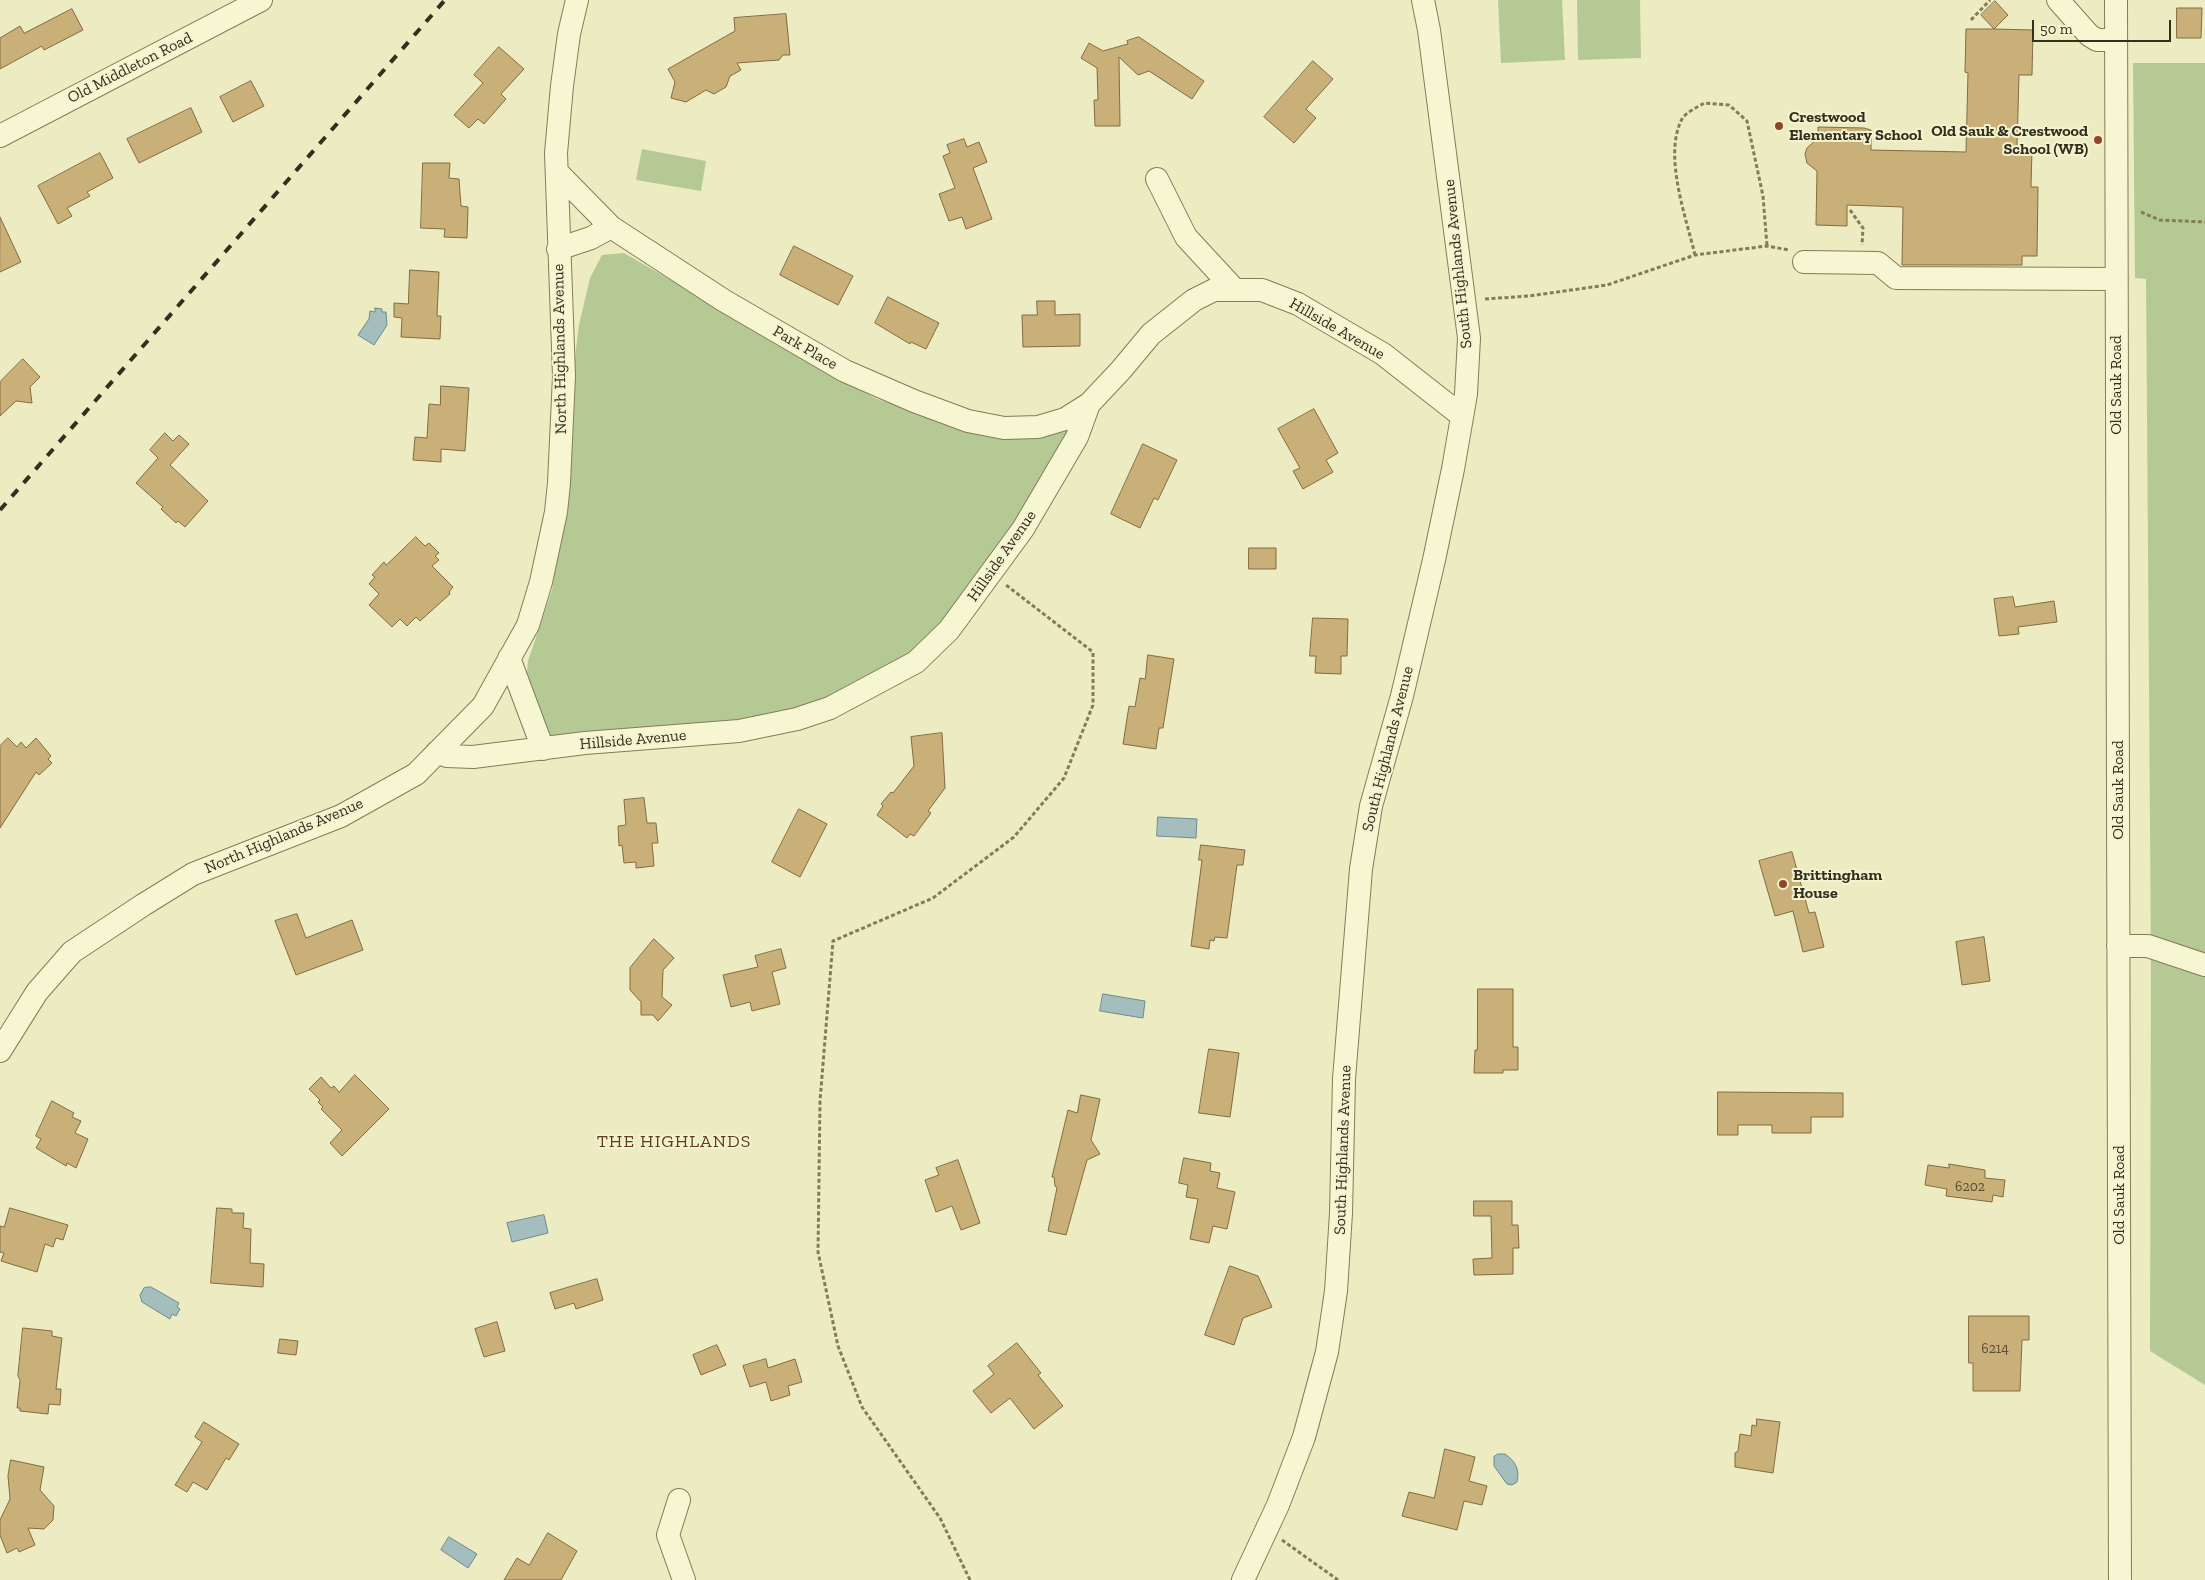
<!DOCTYPE html>
<style>
body{margin:0}
#map{position:relative;width:2205px;height:1580px;overflow:hidden;background:#ecebc1;font-family:"Zilla Slab",serif}
canvas{display:block}
.scale{position:absolute;left:2032px;top:20px;width:139px;height:22px;box-sizing:border-box;border:2px solid #342f1d;border-top:0;padding-left:6px;font-size:15px;line-height:18px;white-space:nowrap;color:#342f1d;-webkit-text-stroke:4px #f4f3d0;paint-order:stroke}
</style>
<div id="map">
<canvas width="2205" height="1580"></canvas>
<div class="scale">50 m</div>
</div>
<script>
const g = document.querySelector('canvas').getContext('2d');
g.lineJoin = 'round';
function fillPath(path, color) {
  g.fillStyle = color;
  g.fill(path, 'evenodd');
}
function strokePath(path, color, width, dash) {
  g.strokeStyle = color;
  g.lineWidth = width;
  g.lineCap = dash ? 'butt' : 'round';
  g.setLineDash(dash || []);
  g.stroke(path);
}
function label(font, color, halo, rows, align = 'center') {
  g.font = font + ' "Zilla Slab",serif';
  g.lineWidth = 4;
  g.setLineDash([]);
  g.textBaseline = 'middle';
  g.strokeStyle = halo;
  g.fillStyle = color;
  for (const [text, x, y, turn = 0] of rows) {
    g.save();
    g.translate(x, y);
    g.rotate((+turn || 0) * Math.PI / 180);
    g.textAlign = isNaN(turn) ? turn : align;
    if (halo) g.strokeText(text, 0, 0);
    g.fillText(text, 0, 0);
    g.restore();
  }
}
const green = new Path2D(`
 M1498,0H1562L1565,60L1501,63Z
 M1577,0H1640L1641,58L1578,60Z
 M2133,63H2205V1385L2150,1351L2151,959L2146,279L2135,278Z
 M642,149L706,161L701,191L636,180Z
 M624,253L877,399L991,435L1076,420L1005,544L911,658L856,688L798,710L743,724L667,731L547,736L526,685L528,661L552,590L568,486L570,398L579,325L590,278L602,255Z`);
const water = new Path2D(`
 M375,308L382,309V312H386L387,325L374,345L358,335L369,319L370,311L375,312Z
 M1158,817L1197,819L1196,838L1157,836Z
 M1103,994L1145,1001L1143,1018L1100,1011Z
 M544,1215L548,1233L512,1242L507,1223Z
 M151,1287L179,1303L177,1307L180,1309L176,1316L172,1314L170,1319L142,1302L140,1295L144,1288Z
 M1498,1454H1505C1515,1461 1520,1469 1517,1482L1512,1485L1507,1484L1494,1466V1457Z
 M449,1537L477,1554L468,1568L441,1550Z`);
const building = new Path2D(`
 M1995,1L2008,15L1994,29L2033,30L2032,75H2019L2017,147L2032,148L2031,187H2038L2037,256H2022V265H1902L1903,207L1847,205V226L1816,225L1817,171L1807,163L1805,154L1807,148L1818,138V127L1864,128L1871,130V150L1966,152L1968,73L1965,72L1966,29H1994L1981,15Z
 M2177,8H2202L2201,38H2177Z
 M72,9L83,30L44,50L42,46L0,69V38L20,26L24,33Z
 M786,14L790,55H783L779,60L737,63L741,70L730,76L726,87L714,94L706,90L686,102L671,98L675,82L668,69L735,31L734,18Z
 M1139,37L1204,81L1192,99L1149,71L1138,75L1119,57L1120,126H1095L1094,100H1098L1097,68L1081,58L1089,43L1103,51L1128,44L1127,41Z
 M499,47L524,69L501,94L506,99L484,124L478,119L469,128L454,115L483,83L474,75Z
 M1313,61L1333,79L1306,109L1316,118L1294,143L1264,117Z
 M251,81L264,106L233,122L220,97Z
 M191,108L202,132L139,163L127,139Z
 M964,139L967,147L979,142L987,162L973,168L992,219L966,229L962,217L949,221L939,194L955,188L943,156L950,153L947,145Z
 M100,153L113,178L87,192L90,196L67,208L72,216L58,224L38,186Z
 M423,163H450L449,178L459,179L461,206L468,207L467,238L444,237L445,229L421,228Z
 M0,217L21,262L0,272Z
 M794,246L853,276L838,305L780,275Z
 M410,270L439,272L437,316H441L440,339L401,337L402,318L394,317V303L408,304Z
 M888,297L939,323L926,349L911,342L910,344L875,323Z
 M1037,301H1055V315L1080,314V346L1023,347L1022,315H1037Z
 M23,359L40,377L30,387L32,403L16,401L0,416V382Z
 M441,386L469,388L465,451L441,449V462L413,460L415,437L427,438L429,404L440,405Z
 M1314,409L1338,453L1326,460L1333,472L1303,489L1293,471L1300,468L1278,429Z
 M165,433L173,441L179,435L189,444L170,465L208,501L185,527L178,521L176,523L161,509L163,507L136,483L158,458L150,450Z
 M1143,444L1177,460L1158,500L1154,498L1140,528L1111,514Z
 M416,537L425,546L429,543L439,553L435,556L439,560L432,566L453,587L449,592L450,594L420,621L416,617L407,626L400,619L392,627L369,605L379,594L369,584L375,577L372,575L384,562L386,565Z
 M1249,548H1276V569H1249Z
 M2013,597L2015,607L2054,601L2057,622L2018,627L2019,634L1999,636L1994,599Z
 M1313,618L1348,619L1347,656H1341V674L1315,673L1316,656H1310Z
 M1148,655L1174,659L1163,728H1159L1156,749L1123,744L1129,706L1135,707L1140,678L1145,679Z
 M942,733L945,788L928,811L931,813L914,836L910,834L907,838L877,815L883,806L881,804L891,792L893,793L914,766L911,737Z
 M8,738L17,747L21,742L26,748L36,738L51,756L48,759L52,763L39,775L36,772L0,828V746Z
 M644,798L647,823H656L658,843H652L654,866L636,868V862L624,863L622,845L619,846L618,826L626,825L624,800Z
 M799,809L827,824L800,877L772,862Z
 M1201,845L1245,850L1243,865H1237L1227,938L1215,937L1214,941L1210,940L1209,949L1191,946L1202,860H1199Z
 M1792,852L1809,913L1815,912L1824,947L1803,952L1793,911L1775,916L1759,861Z
 M297,914L306,938L352,920L363,950L296,975L275,921Z
 M1984,937L1990,981L1962,985L1956,942Z
 M654,939L674,958L663,970L662,997L672,1005L658,1021L653,1015H641V1002L630,990V968Z
 M781,949L786,968L772,972L780,1004L752,1011L750,1002L731,1007L723,975L758,967L755,956Z
 M1478,989H1513V1047H1518V1070H1503V1073H1474L1475,1050H1477Z
 M1209,1049L1239,1053L1230,1117L1199,1113Z
 M355,1075L389,1109L342,1156L330,1143L342,1130L321,1109L323,1107L318,1102L320,1100L309,1089L321,1077L331,1088L334,1086L339,1092Z
 M1718,1092L1843,1093V1117H1811V1133H1772V1125H1738V1135H1718Z
 M1081,1095L1100,1099L1091,1140L1100,1154L1087,1160L1066,1235L1048,1231L1057,1188L1055,1186L1054,1177H1052L1068,1110L1077,1113Z
 M52,1101L74,1113L72,1117L81,1121L75,1133L88,1139L76,1168L67,1163L66,1166L36,1148L41,1139L36,1136Z
 M1184,1158L1211,1163L1210,1171L1220,1173L1217,1188L1235,1192L1227,1229L1213,1226L1209,1243L1190,1239L1198,1199L1186,1197L1188,1185L1179,1183Z
 M958,1160L980,1223L961,1230L952,1206L936,1212L925,1180L939,1175L936,1168Z
 M1949,1164L1985,1170V1178L2005,1180L2003,1197L1993,1195L1992,1202L1946,1196L1947,1189L1925,1185L1928,1165L1949,1168Z
 M1474,1201H1512V1225H1518L1519,1248H1513V1274L1474,1275L1473,1259L1492,1258L1491,1216H1474Z
 M10,1208L68,1225L63,1240L56,1238L53,1247L45,1244L37,1272L1,1261L4,1253L0,1252V1226L4,1227Z
 M217,1208L232,1209V1213H244L243,1228L251,1229L250,1263L264,1264L263,1287L211,1283Z
 M1230,1266L1258,1276L1272,1307L1243,1318L1234,1345L1205,1335Z
 M597,1279L603,1300L576,1309L574,1303L555,1309L550,1293Z
 M1969,1316H2029V1340H2022L2020,1391H1973V1363H1969Z
 M497,1322L505,1351L484,1357L475,1329Z
 M23,1328L52,1331V1336L62,1338L56,1389H61L60,1405L49,1404L48,1414L20,1411V1408H17L20,1380L18,1376Z
 M280,1339L298,1341L296,1355L278,1353Z
 M1017,1343L1041,1373L1038,1375L1063,1406L1034,1429L1010,1398L991,1413L973,1391L994,1374L988,1366Z
 M717,1345L726,1365L701,1375L693,1355Z
 M766,1359L768,1368L795,1359L802,1382L788,1386L790,1395L771,1401L766,1382L750,1387L743,1366Z
 M1757,1419L1780,1422L1773,1473L1735,1467V1453L1738,1451L1740,1434L1751,1436L1752,1425L1756,1426Z
 M204,1422L239,1444L229,1460L226,1458L207,1490L193,1482L187,1492L175,1485L202,1442L195,1437Z
 M1445,1449L1475,1457L1469,1481L1487,1486L1482,1505L1464,1501L1457,1530L1402,1516L1409,1492L1434,1498Z
 M11,1460L44,1467L40,1490L54,1506L53,1520L44,1529L28,1528L35,1545L19,1552L17,1548L7,1553L0,1535V1520L10,1499L8,1476Z
 M548,1533L577,1551L561,1580H504L517,1558L529,1565Z`);
const path = new Path2D(`
 M1971,20L1990,0
 M1850,210L1863,228L1862,245
 M2141,212L2160,220L2205,222
 M1695,255C1686,217 1663,155 1682,119C1686,112 1698,107 1704,103L1729,105L1747,121L1763,196L1767,246
 M1485,299L1529,296L1607,285L1695,255L1767,246L1789,250
 M1282,1540L1338,1580
 M970,1580L940,1518L862,1407L838,1346L818,1252L820,1101L833,941L933,898L1014,837L1064,778L1093,705V652L1006,585`);
const minor = new Path2D(`
 M2058,0L2089,35L2097,40H2116
 M2116,0L2120,1580
 M0,136L261,0
 M557,172L611,227L723,300L845,371L914,401L968,421L1004,428L1038,427L1065,419L1089,404
 M1157,179L1186,237L1234,289
 M558,249L591,238L611,227
 M1804,262L1878,263L1896,278L2116,279
 M509,658L543,749
 M437,752L447,756L473,757L585,743L739,731L797,719L830,708L916,662L949,630L1023,529L1077,437L1089,404L1121,370L1151,334L1194,300L1214,290H1262L1298,304L1383,354L1462,416
 M2118,946H2148L2205,965
 M0,1051L37,992L72,952L143,905L193,874L341,816L416,774L483,706L528,625L541,582L556,512L559,483L564,376L556,153L562,86L569,34L577,0
 M679,1500L668,1535L684,1580
 M1243,1580L1278,1505L1304,1437L1327,1352L1336,1291L1341,1213L1344,1079L1361,869L1371,806L1402,696L1434,560L1453,469L1466,394L1469,338L1429,30L1423,0`);
const rail = new Path2D(`
 M0,510L445,0`);
const markers = [
 [1779,126,5,"#91462c"],
 [2098,140,5,"#91462c"],
 [1783,884,5,"#91462c"]
];
const numberNames = [
 ["6202",1970,1187],
 ["6214",1995,1349]
];
const streetNames = [
 ["Old Middleton Road",130,68,-27],
 ["South Highlands Avenue",1458,264,-96],
 ["Hillside Avenue",1337,329,30],
 ["Park Place",805,348,30],
 ["North Highlands Avenue",560,349,-91],
 ["Old Sauk Road",2116,385,-90],
 ["Hillside Avenue",1002,556,-55],
 ["Hillside Avenue",633,740,-5],
 ["South Highlands Avenue",1388,749,-76],
 ["Old Sauk Road",2118,790,-90],
 ["North Highlands Avenue",284,836,-23],
 ["South Highlands Avenue",1343,1150,-88],
 ["Old Sauk Road",2119,1195,-90]
];
const poiNames = [
 ["Crestwood",1789,117],
 ["Elementary School",1789,135],
 ["Old Sauk & Crestwood",2088,131,"right"],
 ["School (WB)",2088,149,"right"],
 ["Brittingham",1793,875],
 ["House",1793,893]
];
const neighbourhoodNames = [
 ["THE HIGHLANDS",674,1142]
];
fillPath(green, '#b5c995');
fillPath(water, '#a3bebd');
strokePath(water, '#6b8b8b', 1);
fillPath(building, '#c9af78');
strokePath(building, '#826c40', 1);
strokePath(minor, '#847c59', 24);
strokePath(path, '#847c59', 3, [4, 2.5]);
strokePath(minor, '#f7f6d3', 22);
strokePath(rail, '#342f1d', 4, [9, 9]);
for (const [x, y, r, color] of markers) {
  const dot = new Path2D();
  dot.arc(x, y, r, 0, 2 * Math.PI);
  g.fillStyle = color;
  g.fill(dot);
  strokePath(dot, '#f4f3d0', 2);
}
label('14px', '#594f34', null, numberNames);
label('16px', '#342f1d', '#f4f3d0', streetNames);
label('bold 16px', '#342f1d', '#f4f3d0', poiNames, 'left');
g.letterSpacing = '1px';
label('18px', '#5f3d1e', '#f4f3d0', neighbourhoodNames);
g.letterSpacing = '0px';
</script>
